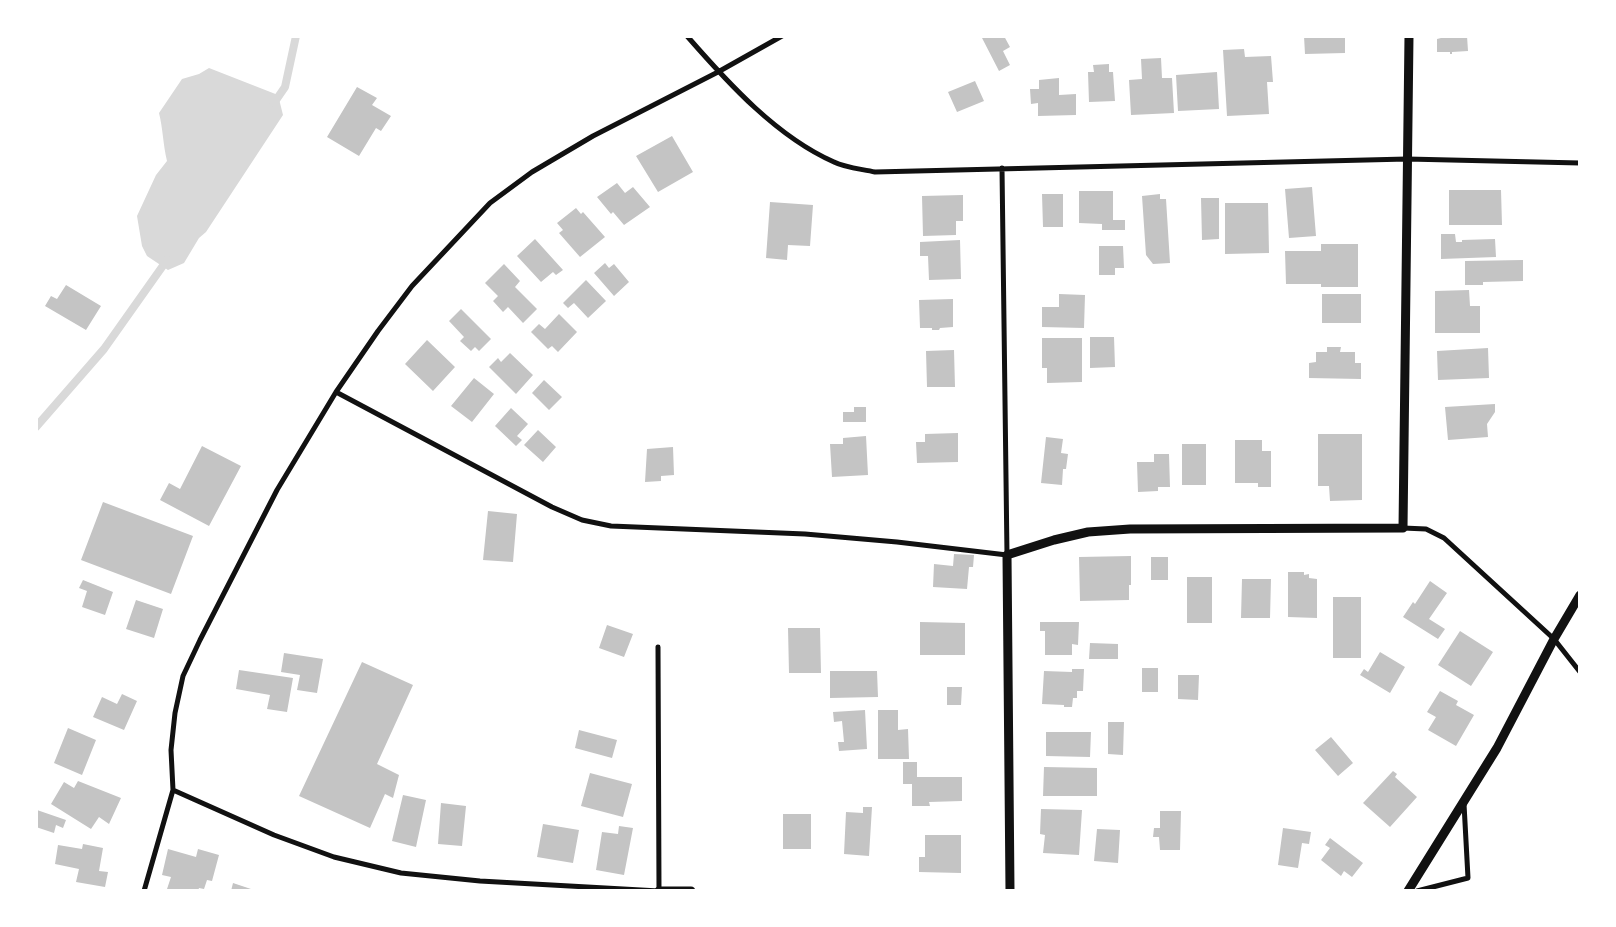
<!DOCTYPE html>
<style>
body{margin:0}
#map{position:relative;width:1616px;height:927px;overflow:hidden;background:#fff;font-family:Arial,sans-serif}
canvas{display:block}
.frame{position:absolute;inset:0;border:38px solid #fff;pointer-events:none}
</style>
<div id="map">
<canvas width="1616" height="927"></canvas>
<div class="frame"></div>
</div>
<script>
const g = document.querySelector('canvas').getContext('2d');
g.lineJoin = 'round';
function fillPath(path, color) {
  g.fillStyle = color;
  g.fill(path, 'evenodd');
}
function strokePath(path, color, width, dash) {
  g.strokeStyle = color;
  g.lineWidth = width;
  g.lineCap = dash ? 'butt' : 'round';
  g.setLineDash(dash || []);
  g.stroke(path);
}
const water = new Path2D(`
 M209,68L278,95L283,115L206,232L199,238L184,263L168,270L147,256L142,246L137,216L156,175L167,161C163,145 163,129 159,113L182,79L199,74Z`);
const stream = new Path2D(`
 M274,103L285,87L296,36
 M36,427L104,349L167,260`);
const building = new Path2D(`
 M981,36H996V38L1004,36L1010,47L1003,51L1010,65L999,71Z
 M1304,36H1345V53L1305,54Z
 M1441,36H1467L1468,51L1452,52V54H1450V52H1437V39L1441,38Z
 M1244,49L1245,57L1271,56L1273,82H1267L1269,114L1227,116L1223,50Z
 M1161,58L1162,78H1172L1174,113L1131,115L1129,80L1142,79L1141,59Z
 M1109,64V72H1113L1115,101L1089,102L1088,72H1094L1093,65Z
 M1217,72L1219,109L1178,111L1176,75Z
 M1059,78V95L1076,94V115L1038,116V103L1031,104L1030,89H1039V80Z
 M975,81L984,101L957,112L948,92Z
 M357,87L377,98L372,105L391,116L381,131L376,128L359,156L327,137Z
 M672,136L693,172L658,192L636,156Z
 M617,183L625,193L633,187L650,207L624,225L613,212L611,214L597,197Z
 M1312,187L1316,236L1289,238L1285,189Z
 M1449,190H1501L1502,225H1449Z
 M1079,191H1113V220H1125V230H1102V224L1079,223Z
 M1042,194H1063V227H1043Z
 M1160,194V199H1166L1170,263L1153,264L1146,255L1142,196Z
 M963,195V221H956V235L923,236L922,196Z
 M1201,198H1219V239L1202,240Z
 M770,202L813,205L810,246L788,245L787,260L766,258Z
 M1225,203H1268L1269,253L1225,254Z
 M576,208L581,214L583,212L605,237L580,257L559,233L563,230L557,223Z
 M1441,234H1455L1456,242H1462V240L1495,239L1496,257L1441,259Z
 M535,239L563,270L556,275L553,272L541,282L517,256Z
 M960,240L961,279L929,280L928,256H920V242Z
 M1321,244H1358V287H1321V284H1286L1285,251H1321Z
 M1099,246H1123L1124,268H1115V275H1099Z
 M1523,260V281L1483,282V285H1465V261Z
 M605,263L609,268L614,264L629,282L614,296L594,273Z
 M504,264L520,281L515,287L537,309L523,323L508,307L503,312L493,301L498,296L485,283Z
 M586,280L606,301L588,318L574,303L568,308L563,303Z
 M66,285L101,306L86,330L45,306L51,296L57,299Z
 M1469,290L1470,306H1480V333H1435V291Z
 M1059,294L1085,295L1084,328L1042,327V307H1059Z
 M1322,294H1361V323H1322Z
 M953,299V327L940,328L939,330H932V328H920L919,300Z
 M461,309L491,339L479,351L475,347L471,351L460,341L464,337L449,321Z
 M559,314L577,332L558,352L552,346L548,349L531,332L539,324L545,329Z
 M1090,337H1114L1115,367L1090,368Z
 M1042,338H1082V382L1047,383V368H1042Z
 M427,340L455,367L433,391L405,364Z
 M1327,347H1341L1340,352H1355V363H1361V379L1309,378V363L1316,362V352H1327Z
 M1488,348L1489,378L1438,380L1437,351Z
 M954,350L955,387H927L926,351Z
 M510,353L533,375L516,394L489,367L498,358L501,362Z
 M474,378L494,394L472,422L451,406Z
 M544,380L562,397L549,410L532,393Z
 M1495,404V412L1487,424L1488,437L1448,440L1445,407Z
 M854,407H866V422H843V412H854Z
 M511,408L528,424L517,436L522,440L516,446L495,426Z
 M538,430L556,447L543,462L524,445Z
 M958,433V462L917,463L916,442H925V434Z
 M1318,434H1362V500L1330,501L1329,486H1318Z
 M866,436L868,475L832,477L830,444H843V438Z
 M1046,437L1063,439L1061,453L1068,454L1066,469H1063L1062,485L1041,483Z
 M1235,440H1262V451H1271V487H1258V483H1235Z
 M1182,444H1206V485H1182Z
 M202,446L241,466L209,526L160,500L169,483L180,489Z
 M673,447L674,475L661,476V481L645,482L647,449Z
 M1154,454H1169L1170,487H1158V491L1138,492L1137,462H1154Z
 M103,502L193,536L171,594L81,560Z
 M488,511L517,514L513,562L483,560Z
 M954,554L974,555L973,567H969L967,589L933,587L934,564L953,566Z
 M1131,556V585H1129V600L1080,601L1079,557Z
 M1151,557H1168V580H1151Z
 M1288,572H1304V575L1309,574V578L1317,579V618L1288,617Z
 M1187,577H1212V623H1187Z
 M1242,579H1271L1270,618H1241Z
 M83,580L113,592L105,615L82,607L87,591L79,588Z
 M1430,581L1447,593L1429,619L1445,629L1438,639L1403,617L1413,602L1415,604Z
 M1333,597H1361V658H1333Z
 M136,600L163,609L154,638L126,629Z
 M920,622L965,623V655H920Z
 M1040,622H1079L1078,645L1072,644V655H1045V631H1040Z
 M607,625L633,634L624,657L599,648Z
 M788,628H820L821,673H789Z
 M1460,631L1493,652L1471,686L1438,665Z
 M1090,643L1118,644V659H1089Z
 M1380,652L1405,667L1390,693L1360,675L1364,669L1368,672Z
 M284,653L323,659L317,693L297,690L300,675L281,672Z
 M362,662L413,685L377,764L399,775L393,798L385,794L370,828L299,796Z
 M1142,668H1158V692H1142Z
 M1072,669H1084L1083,691H1077V698H1073L1072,707H1064V705L1042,704L1044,671L1072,672Z
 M239,670L293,678L287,712L267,709L270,695L236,689Z
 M830,671H877L878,697L830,698Z
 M1178,675H1199L1198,700L1178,699Z
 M947,687H962L961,705H947Z
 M1440,691L1458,701L1456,705L1474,715L1456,746L1428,730L1436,717L1427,712Z
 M122,694L137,701L124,730L93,717L102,697L117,704Z
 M865,710L867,749L839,751L838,742H844L842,721L834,722L833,712Z
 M878,710H898V730L908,729L909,759H878Z
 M1108,722H1124L1123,755L1108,754Z
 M68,728L96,740L82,775L54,763Z
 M579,730L617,740L612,758L575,748Z
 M1046,732H1091L1090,757L1046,756Z
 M1331,737L1353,763L1338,776L1315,750Z
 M903,762H917V777H962V801L929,802L930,806H912V784H903Z
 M1044,767L1097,768V796H1043Z
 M1393,771L1397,774L1395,777L1417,797L1390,827L1363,803Z
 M590,773L632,784L623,817L581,806Z
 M78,781L121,798L109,824L99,817L91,829L51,804L64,782L74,788Z
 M403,795L426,800L416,847L392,841Z
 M441,803L466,806L462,846L438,844Z
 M863,807H872L869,856L844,854L846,812L863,813Z
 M1041,809L1082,810L1079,855L1043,853L1045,835L1040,834Z
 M37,810L66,820L63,828L56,825L54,833L36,827Z
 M1160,811H1181L1180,850H1160L1159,837H1153L1154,828H1160Z
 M783,814H811V849H783Z
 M543,824L579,830L573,863L537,857Z
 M619,826L633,828L624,875L596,870L602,832L618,834Z
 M1283,828L1311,832L1309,844L1302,843L1298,868L1278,865Z
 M1097,829L1120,830L1118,863L1094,861Z
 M925,835H961V873L919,872V857H925Z
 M1330,838L1363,863L1352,877L1344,871L1341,876L1321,860L1330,848L1325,845Z
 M83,844L103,848L99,871L108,872L105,887L76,882L79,869L55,864L58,845L82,849Z
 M168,849L196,857L198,849L219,855L212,881L207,880L204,889L199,888L198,891L167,889L171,877L162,875Z
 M233,883L254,890V891H231Z`);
const minor = new Path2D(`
 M687,36C728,83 777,137 834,162C846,168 862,169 875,172L1407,159L1580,163
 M336,392L552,507L582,520L611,526L805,534L897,542L1007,555L1002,168
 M1403,528L1426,529L1444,538L1554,639L1580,672
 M173,790L274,835L334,857L401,873L480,881L659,891L658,647
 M144,891L173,790L171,750L175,713L183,676L200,640L277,490L336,392L378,331L412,286L490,203L532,172L593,136L718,72L782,36
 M1417,891L1468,878L1464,804`);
const tertiary = new Path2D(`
 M659,891H691
 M1010,891L1007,555L1054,540L1088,532L1130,529L1403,528L1409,36
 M1408,891L1497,748L1554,639L1580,595`);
fillPath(water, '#d9d9d9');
strokePath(stream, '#d9d9d9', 8);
fillPath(building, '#c4c4c4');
strokePath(minor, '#111', 5);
strokePath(tertiary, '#111', 9);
</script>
